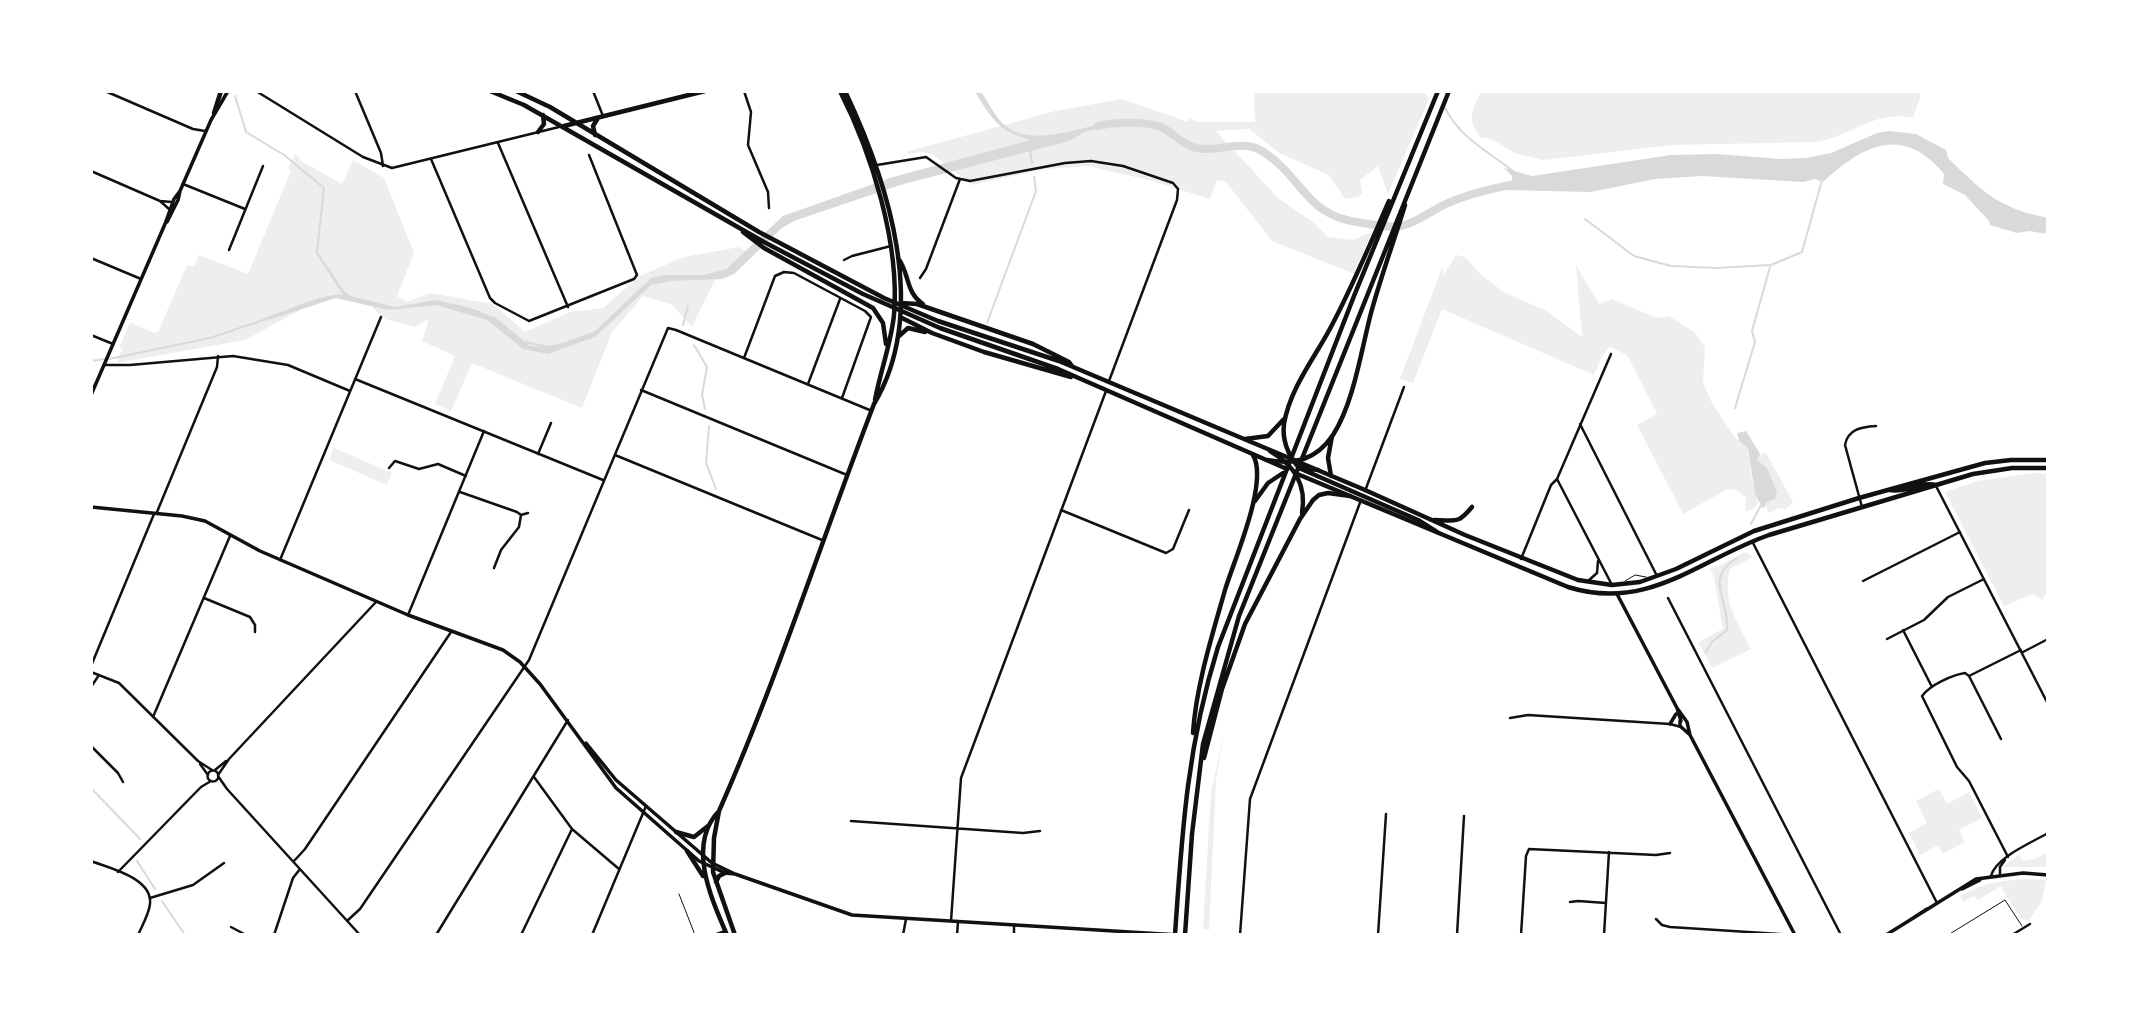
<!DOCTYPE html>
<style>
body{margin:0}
#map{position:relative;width:2139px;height:1026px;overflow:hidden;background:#fff;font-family:Barlow,sans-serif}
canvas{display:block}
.frame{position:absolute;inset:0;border:93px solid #fff;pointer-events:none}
</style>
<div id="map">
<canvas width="2139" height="1026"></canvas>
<div class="frame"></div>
</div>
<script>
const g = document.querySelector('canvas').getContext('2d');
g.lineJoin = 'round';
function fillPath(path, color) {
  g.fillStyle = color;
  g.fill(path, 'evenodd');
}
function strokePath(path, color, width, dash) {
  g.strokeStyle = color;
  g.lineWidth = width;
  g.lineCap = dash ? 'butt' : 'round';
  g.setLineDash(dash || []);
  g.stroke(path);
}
const green = new Path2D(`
 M1254,91H1424L1429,99L1388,194L1378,166L1360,180L1362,193L1359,197L1345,199L1329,175L1281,154L1249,129L1216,131L1278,198L1314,223L1328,237L1353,240L1372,232L1354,274L1272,241L1226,182L1217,180L1210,199L1149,180L1087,166L1044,169L972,185L932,154L922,152L909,154L906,152L1055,111L1122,99L1188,122V118L1198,122H1255Z
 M1481,91H1920V98L1913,118C1876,109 1851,136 1817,142L1672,145L1544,160L1517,154L1491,139L1481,138C1466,118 1472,113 1481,91Z
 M295,154L303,162L342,184L353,160L384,178L414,253L397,296L406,302L430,293L493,304L525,332L570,312L603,308L640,276L684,257L739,247L749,253L719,272L692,327L671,304L643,296L612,332L582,408L472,363L451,411L435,404L455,356L422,341L429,319L415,327L385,319L371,306L331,297L304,308L245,340L117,363L123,347L119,348L130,322L154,333L158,332L187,265L194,266L199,255L248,274L291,171L288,168Z
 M1456,255L1465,257L1479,273L1505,293L1545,310L1582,337L1576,265L1599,304L1612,299L1656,318L1669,316L1695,333L1705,347L1703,383L1712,403L1736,439L1748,448L1752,480L1758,503L1753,509L1745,512L1746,497L1736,490L1728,489L1683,514L1637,425L1657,414L1627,355L1610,347L1602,356L1594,375L1442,309L1413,383L1400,379L1443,265V276Z
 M334,448L392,473L387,485L329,460Z
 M1766,453L1793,502L1786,509L1778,508L1769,513L1765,505L1777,492L1767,469L1757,460L1760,454Z
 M2034,473L2048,474V589L2043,600L2032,594L2004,606L1945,492L1977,481Z
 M1745,552L1753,557L1730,569C1722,602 1737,621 1751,649L1712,668L1698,642L1723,629L1714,577L1710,568L1719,566Z
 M1225,728L1216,780L1209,930L1203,929L1211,793Z
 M1939,789L1947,804L1969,792L1982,818L1959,830L1965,842L1943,854L1938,845L1920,855L1909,833L1927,823L1916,801Z
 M2048,852V865L2045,867H2002L2019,855L2023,861L2035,859Z
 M2028,879L2046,880L2042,901L2029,920L2020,919L2001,886L1978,900L1974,896L1963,902L1960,896C1982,883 2003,880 2028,879Z`);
const water = new Path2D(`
 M974,91H981C987,101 994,114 1002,123C1028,149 1076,128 1107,123L1108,127L1087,131L1069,141L900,185L794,221L782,228L734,274L722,279L671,281L651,285L595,337L548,354L523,349L487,320L436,305L388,310L336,298L265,321L264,318C284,312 324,292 343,295L315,252L317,251L344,291L351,296L395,307L436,300L471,308L496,318L530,346L552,347L595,331L651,278L664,275H704L726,269L783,216L893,177L1031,140C997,131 993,119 974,91Z
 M1889,131L1916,134L1946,150L1948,158C1983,192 1998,208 2048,218V234L2029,231L2017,233L1990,225L1989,221L1965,195L1943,184L1944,174C1903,124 1863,145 1823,182L1815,179L1803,182L1702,176L1655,179L1591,192L1504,190L1512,185V176L1504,168L1532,176L1671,155L1717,154L1781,159L1806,158L1831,153L1877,133Z
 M1746,431L1760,454L1757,460L1767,468L1777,492L1775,499L1767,502L1763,509L1755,494L1748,448L1739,441L1737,433Z`);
const stream = new Path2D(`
 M235,96L246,132L284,155L324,188L317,252
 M1445,108C1460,138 1489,152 1514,172
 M1030,151L1032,163
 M1585,219L1634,256L1671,266L1716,268L1771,265L1802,252L1822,180
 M987,323L1036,191L1034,177
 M683,325L688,306
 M525,342L549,347L561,344
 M694,345L707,367L702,395L705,409
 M109,359L210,338L266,319
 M91,361L104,359
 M1735,408L1755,342L1752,331L1770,267
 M709,426L706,463L716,489
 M1751,524L1761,505
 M1706,652L1712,642L1727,630C1731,603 1702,578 1737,558
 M91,788L140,839
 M137,861L155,889
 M162,901L185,935`);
const river = new Path2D(`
 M1098,126C1115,122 1152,120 1166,130C1179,138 1187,148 1204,149C1221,150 1246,140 1262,151C1304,177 1304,217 1363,223C1375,225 1394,229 1405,225C1420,220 1434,209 1448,203C1471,193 1495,188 1520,183`);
const service = new Path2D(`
 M1625,581L1635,575L1646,577
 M679,894L695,935
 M1948,935L2005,900L2022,926`);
const minor = new Path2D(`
 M105,91L193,129L205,131
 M256,91L363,157L392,168L559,127
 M355,91L381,153L383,166
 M593,91L603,116
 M744,91L751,112L748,145L768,192L769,208
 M498,143L568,307
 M431,159L490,298L495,303L529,321L634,279L637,275L589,155
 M877,165L926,157L956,178L970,181L1065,163L1091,161L1123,166L1173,183L1178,189L1177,200L1109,381
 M91,171L160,201L169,209
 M183,184L245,209
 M160,201L172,202
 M229,250L263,166
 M844,260L852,256L891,246
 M920,278L926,269L960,179
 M91,335L113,344
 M744,358L775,276L784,272L794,273L865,311L871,317L842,398
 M105,365H130L233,356L288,365L350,391
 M355,379L603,480
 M808,384L840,299
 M641,390L847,475
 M1580,424L1656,574
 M538,454L551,423
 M615,455L822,540
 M389,468L395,461L419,469L438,464L466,476
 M1557,479L1612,585
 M1936,486L2048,704
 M1365,491L1404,387
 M460,492L517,512L521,515L519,527L501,550L494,568
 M1862,507L1845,445C1848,429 1861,427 1876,426
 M1061,510L1166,553L1173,549L1189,510
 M157,512L217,367L218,356
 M521,515L528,513
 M1752,541L1937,903
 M1521,559L1551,485L1557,479L1611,354
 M280,560L381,317
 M1588,581L1597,573L1598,561
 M1863,581L1960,532
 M204,598L250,617L255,625V632
 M1668,598L1841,935
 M408,615L484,431
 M1903,630L1932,687
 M1887,639L1924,620L1948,597L1984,579
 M2023,652L2048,639
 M91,666L154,514
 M91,672L119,683L198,761L212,770
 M1969,676L2001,739
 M91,687L99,675
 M153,717L230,536
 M1510,718L1528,715L1670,724L1681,727
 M91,746L118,773L123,782
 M200,764L208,775
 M215,770L226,761
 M207.5 776a5.5 5.5 0 1 1 11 0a5.5 5.5 0 1 1-11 0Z
 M218,775L229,759L376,602
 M218,776L227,789L360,935
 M534,777L572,829L619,869
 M851,821L1023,833L1040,831
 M2008,857L1969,781L1957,767L1922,696C1930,685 1952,675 1965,673L1969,676L2021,650
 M294,861L305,849L451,632
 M118,872L201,787L211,781
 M2000,875V867L2005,860
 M1991,876C1996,857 2031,843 2048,833
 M150,898L193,885L224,863
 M1570,902L1578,901L1606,903
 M1656,919L1662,925L1670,927L1795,935
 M347,921L360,909L529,660L668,328L676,330L872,411
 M951,921L961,778L1106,391
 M231,927L246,935
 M274,935L293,878L300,869
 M436,935L568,720
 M521,935L572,829
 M714,935L725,931
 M903,935L906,919
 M957,935L958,922
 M1014,935V925
 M1240,935L1250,799L1361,500
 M1378,935L1386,814
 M1457,935L1464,816
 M1521,935L1526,856L1529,849L1656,855L1670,853
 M1604,935L1609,852
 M2012,935L2030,924`);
const tertiary = new Path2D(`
 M91,258L141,279
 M91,861C109,868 153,878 150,904C149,914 142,926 138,935
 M592,935L646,806`);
const secondary = new Path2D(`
 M167,222L178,200L180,191L211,120L228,91
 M91,395L165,224L174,199L180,191
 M91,507L182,516L205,521L260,551L408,615L503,650L520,662L540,684L616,788L699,861L725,873L735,874
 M1617,594L1677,708L1681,721
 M1677,708L1687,722L1690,735L1795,935
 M1680,721V726L1689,734
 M1670,724L1676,714
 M586,743L616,780L712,863L735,874L852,915L1179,935
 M1962,889L1980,880
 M1907,922L1927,909
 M1886,935L1976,879L2023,873L2048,875`);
const trunk = new Path2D(`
 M490,91L524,105L764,242L863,294L940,328L1058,369L1287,469
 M516,91L550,107L759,232L884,298L938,321L1059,361L1365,490L1465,535L1578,580L1612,585L1640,582L1676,569L1754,531L1859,498L1985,463L2011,460H2048
 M840,91C872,154 900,244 894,315C891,344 880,372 875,400
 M214,113L221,91
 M564,126L705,91
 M538,132L544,124L543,115
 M595,135L593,126L598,118
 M743,232L764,248L873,308L883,323L886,344
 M898,258C910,274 905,292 923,304
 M901,303L917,304L1033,344L1069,362L1072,366
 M902,318L932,333L984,352L1071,377
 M899,336L908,328L925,332
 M1295,473L1568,587C1648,612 1698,560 1769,535L1973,474L2012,468H2048
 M1890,490C1906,493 1921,481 1936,485
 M1434,520C1456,520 1457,525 1472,507
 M719,811L714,838L713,872L735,935
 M676,832L694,837L708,826
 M687,851L703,876
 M716,882L719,876L725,873
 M727,935C712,900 686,845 719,811C777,680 822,539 874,404C930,310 888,182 845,91`);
const motorway = new Path2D(`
 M1389,201C1371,242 1354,283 1333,323C1317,355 1290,387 1284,424C1282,440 1288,455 1299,468L1418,520L1437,532
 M1245,439L1268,436L1283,420
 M1270,451C1294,465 1307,484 1302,513
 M1267,460C1295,465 1316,460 1333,435C1354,402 1361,351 1371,313C1381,276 1394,241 1405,205
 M1302,468L1318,470
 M1331,476L1328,458L1332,436
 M1255,501L1268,483L1283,473
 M1193,733C1196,686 1212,636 1225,590C1234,560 1269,482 1253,455
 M1204,758L1222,689L1245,624L1300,519L1313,500L1319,495L1328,493L1350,496
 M1175,935C1182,833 1187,746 1218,647L1354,296L1438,91
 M1185,935L1192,834L1203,744L1239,616L1449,91`);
const rail = new Path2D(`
 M2047,935L2048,931`);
fillPath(green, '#eee');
fillPath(water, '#d9d9d9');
strokePath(stream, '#d9d9d9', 2);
strokePath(river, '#d9d9d9', 8);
strokePath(service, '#111', 1);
strokePath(minor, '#111', 2.5);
strokePath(tertiary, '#111', 2.5);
strokePath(secondary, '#111', 3.5);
strokePath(trunk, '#111', 4.5);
strokePath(motorway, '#111', 4.5);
strokePath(rail, '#707070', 2);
</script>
